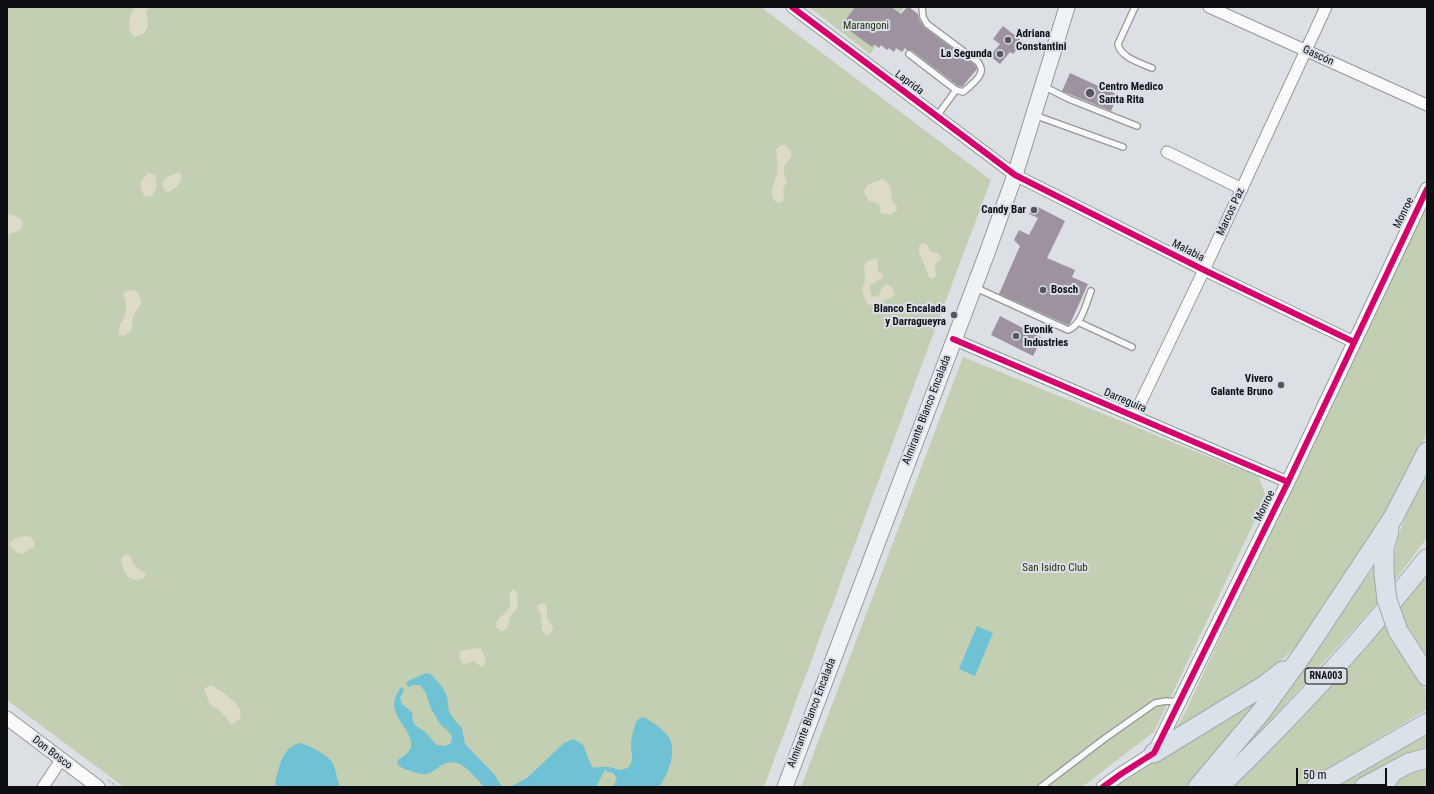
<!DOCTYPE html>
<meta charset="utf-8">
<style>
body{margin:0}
#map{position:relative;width:1434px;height:794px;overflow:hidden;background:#dcdfe3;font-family:"Roboto Condensed",sans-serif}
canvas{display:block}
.frame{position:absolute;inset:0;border:8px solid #0d0e11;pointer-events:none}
.scale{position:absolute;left:1296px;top:768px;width:91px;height:18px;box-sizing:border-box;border:2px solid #0d0e11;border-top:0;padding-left:5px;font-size:12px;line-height:14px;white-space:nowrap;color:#0d0e11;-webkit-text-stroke:3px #d9dfe6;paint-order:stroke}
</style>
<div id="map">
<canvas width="1434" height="794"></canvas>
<div class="frame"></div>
<div class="scale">50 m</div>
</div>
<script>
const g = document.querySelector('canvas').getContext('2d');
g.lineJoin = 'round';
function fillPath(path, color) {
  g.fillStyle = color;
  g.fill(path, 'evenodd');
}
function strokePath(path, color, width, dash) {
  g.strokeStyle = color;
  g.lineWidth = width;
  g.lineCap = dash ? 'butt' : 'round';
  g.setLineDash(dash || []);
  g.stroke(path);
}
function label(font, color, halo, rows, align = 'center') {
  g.font = font + ' "Roboto Condensed",sans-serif';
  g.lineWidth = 4;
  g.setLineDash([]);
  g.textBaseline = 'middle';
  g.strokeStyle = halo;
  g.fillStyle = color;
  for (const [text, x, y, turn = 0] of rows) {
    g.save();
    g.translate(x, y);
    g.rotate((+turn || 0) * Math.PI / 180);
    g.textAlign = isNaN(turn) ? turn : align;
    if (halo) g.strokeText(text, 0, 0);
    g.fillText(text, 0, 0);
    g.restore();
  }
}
const green = new Path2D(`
 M7,7H761L991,180L764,787H124L7,700Z
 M809,7H904L870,54Z
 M1427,202V434L1393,502L1302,640L1269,673L1172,734L1186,711L1237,601Z
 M963,357L1259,477L1266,497L1154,732L1082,787H801Z
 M1427,471V538L1395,580C1395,571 1393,561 1395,552C1399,526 1415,495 1427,471Z
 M1377,563L1380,600L1237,758L1207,785L1304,664Z
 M1427,569V657L1408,627L1392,637L1425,689H1427V709L1299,787H1229Z
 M1268,691L1189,787H1111Z
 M1427,727V754L1386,769L1351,787H1325Z
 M1427,766V787H1393C1400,774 1414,770 1427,766Z`);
const sand = new Path2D(`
 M135,7H150L146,12C150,25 149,35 134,37C126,30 129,16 135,7Z
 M782,145H786L791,152L792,156L784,167V172L787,183C781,189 784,192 784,199L781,202L777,203C766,193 775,185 777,173C778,166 777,158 776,150L778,147Z
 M179,172L182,176C180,185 177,188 168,192L164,190L162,183L165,178Z
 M149,173L155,175C158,183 157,189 152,196L146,197C137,187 139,180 149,173Z
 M883,179C897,188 887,200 897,206V210L891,215L881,213L879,204L869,201L864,192C866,182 875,182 883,179Z
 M7,214L16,216L21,219L23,223L20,230L9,234L7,247Z
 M923,243L927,245L931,252L938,253L940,256L941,260L935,264C934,269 937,271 936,277L932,279L929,277L919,252V246Z
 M876,258L878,261V272L883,275L881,279L870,285V290L872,297L877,296L880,294C881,288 882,285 889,285L892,288L895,294C890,300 883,298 879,304L869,305L866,302L862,290L865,279L864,267L866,262Z
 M129,290L136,291C138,294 142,299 141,303C140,307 135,311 134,315C129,326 138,329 123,336L119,334C118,323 124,321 126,312C128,304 123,301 124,292Z
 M24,536L31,537L35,544L33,548L27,550L23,554L18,553L10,546V542L15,538Z
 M127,554C132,557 131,560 134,565C137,569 142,571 146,573L144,578C128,585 123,571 121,558Z
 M513,589L517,593L518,607L510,617L507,629L501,632L496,627C496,616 508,614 510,605C511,599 507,594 513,589Z
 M544,603L547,608V618L553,628L552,632L546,636L542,630L541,614L537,607L538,605Z
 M477,648L481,649L485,657V663L483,666H480L474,661L466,664L462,663L459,655L460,651Z
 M210,685C217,688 239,702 241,711C241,713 240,718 239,720L231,724L218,709L210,705L204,689Z`);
const water = new Path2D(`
 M977,626L993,633L975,676L959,669Z
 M426,673L432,675L442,687L447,696L449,712L456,722L462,728L465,744L494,774L502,787H484C477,779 467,766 457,763C442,759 437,772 426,774C421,775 415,772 410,771C405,769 401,768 397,764L398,760C402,757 409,753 411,747C415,728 379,712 402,687L404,690L400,698L402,704L412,712L413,722L416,726L424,731L437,745L445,746L451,743L452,736L447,730L441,725L431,709L426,693L420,685H413L408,687L406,682Z
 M643,717C650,720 653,723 659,727C662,730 666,733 668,736C678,750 668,775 659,787H613L617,778L613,773L606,771V768L596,787H510L527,778L564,743L574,739L583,745L592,767C598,769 601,766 606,767C616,767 618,773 629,767C635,756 631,756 631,746C631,737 634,728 637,720Z
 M299,743C307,744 328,755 332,762C336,769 337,779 340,787H276L275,783C280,766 281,749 299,743Z`);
const building = new Path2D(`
 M855,7H891L901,14L907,7H909L918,14L919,19L924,27L975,65L977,69L962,87L958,86L911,50H907L905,48L902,52L896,48L894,52L889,48L887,50L881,45L879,48L874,44L872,47L842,25Z
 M1003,26L1023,42L1013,54L1010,52L1000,64L990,56L1000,44L993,39Z
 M1070,73L1118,95L1111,111L1062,91Z
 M1034,205L1065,221L1047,258L1075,270L1072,277L1088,284L1070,324L1068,325L999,294L1020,246L1014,240L1019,230L1029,235L1038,218L1029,214Z
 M1000,316L1042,338L1033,356L991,335Z`);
const path = new Path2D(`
 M108,780L118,787`);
const service = new Path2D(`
 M922,7L923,17L927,24L978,62C980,65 982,69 981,72C980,78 968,88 963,92L956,90L937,116
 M1135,7L1118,44C1120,57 1140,63 1152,68
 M909,54L956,90
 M1043,86L1069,99L1137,126
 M1034,115L1123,147
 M974,287L1068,330C1082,325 1086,303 1091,291
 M1078,322L1132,347
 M1041,787L1104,739L1155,703L1166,701L1180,702`);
const minor = new Path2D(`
 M792,7L1015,175L1204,270L1354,342
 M1209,7L1427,105
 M1167,152L1242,189
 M953,339L1288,482
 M1134,416L1204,270L1326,7
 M43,787L61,760`);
const tertiary = new Path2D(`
 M7,718L98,787
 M1103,787L1121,774L1154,753L1288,482L1427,189`);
const secondary = new Path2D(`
 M785,787L987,253L1015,175L1067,7`);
const motorway = new Path2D(`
 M1384,574V548L1389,531
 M1398,631L1427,676
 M1154,753L1265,685L1283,671
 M1198,787L1261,712L1305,651L1393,518L1427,452
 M1219,787C1293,715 1363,640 1427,559
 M1316,787L1427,723
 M1364,787L1392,772
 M1383,787L1392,772L1409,763L1427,758`);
const motorwayBridge = new Path2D(`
 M1384,574L1387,600L1398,631`);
const cycleway = new Path2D(`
 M792,7L1015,175L1204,270L1354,342
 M953,339L1288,482
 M1103,787L1121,774L1154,753L1288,482L1427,189`);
const markers = [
 [1008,40,4,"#55575a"],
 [1000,54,4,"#55575a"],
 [1090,93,5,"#55575a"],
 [1034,210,4,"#55575a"],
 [1043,290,4,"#55575a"],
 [954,315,4,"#55575a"],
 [1016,336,4,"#55575a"],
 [1281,385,4,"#55575a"]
];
const shields = [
 [1326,676,42]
];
const shieldNames = [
 ["RNA003",1326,676]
];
const parkNames = [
 ["Marangoni",866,26],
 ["San Isidro Club",1055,568]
];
const poiNames = [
 ["Adriana",1016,34],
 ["Constantini",1016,47],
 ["La Segunda",992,54,"right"],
 ["Centro Medico",1099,87],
 ["Santa Rita",1099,100],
 ["Candy Bar",1026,210,"right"],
 ["Bosch",1051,290],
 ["Blanco Encalada",946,309,"right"],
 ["y Darragueyra",946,322,"right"],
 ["Evonik",1024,330],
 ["Industries",1024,343],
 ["Vivero",1273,379,"right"],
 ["Galante Bruno",1273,392,"right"]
];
const streetNames = [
 ["Gascón",1318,56,24],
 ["Laprida",909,83,37],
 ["Marcos Paz",1231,212,-65],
 ["Monroe",1404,213,-64],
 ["Malabia",1188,251,27],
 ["Darreguira",1125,401,23],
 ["Almirante Blanco Encalada",927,410,-69],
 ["Monroe",1265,506,-64],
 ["Almirante Blanco Encalada",812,713,-69],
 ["Don Bosco",52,753,37]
];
fillPath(green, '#c2cfb3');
fillPath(sand, '#dddac7');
fillPath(water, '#6fc1d4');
fillPath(building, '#9d929d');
strokePath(service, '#949699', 8);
strokePath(minor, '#949699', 13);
strokePath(tertiary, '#949699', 15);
strokePath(secondary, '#949699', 17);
strokePath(motorway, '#9ea9b1', 21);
strokePath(path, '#bebfc1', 2, [3, 2]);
strokePath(service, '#fafafb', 5.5);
strokePath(minor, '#fafafb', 11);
strokePath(tertiary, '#fafafb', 13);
strokePath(secondary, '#f0f3f5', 15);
strokePath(motorway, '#d8e2e8', 19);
strokePath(motorwayBridge, '#9ea9b1', 21, []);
strokePath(motorwayBridge, '#d8e2e8', 19);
strokePath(cycleway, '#d6006c', 6);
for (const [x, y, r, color] of markers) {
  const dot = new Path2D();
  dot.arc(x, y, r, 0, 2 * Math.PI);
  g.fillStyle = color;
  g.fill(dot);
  strokePath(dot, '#d9dfe6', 1.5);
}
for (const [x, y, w] of shields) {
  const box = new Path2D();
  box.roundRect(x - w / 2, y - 8, w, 16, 3);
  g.fillStyle = '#d9dfe6';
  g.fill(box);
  strokePath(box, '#0d0e11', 1);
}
label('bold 10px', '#0d0e11', null, shieldNames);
label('11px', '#273312', '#d9dfe6', parkNames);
label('bold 11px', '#0d0e11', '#d9dfe6', poiNames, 'left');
label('11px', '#0d0e11', '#d9dfe6', streetNames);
</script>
